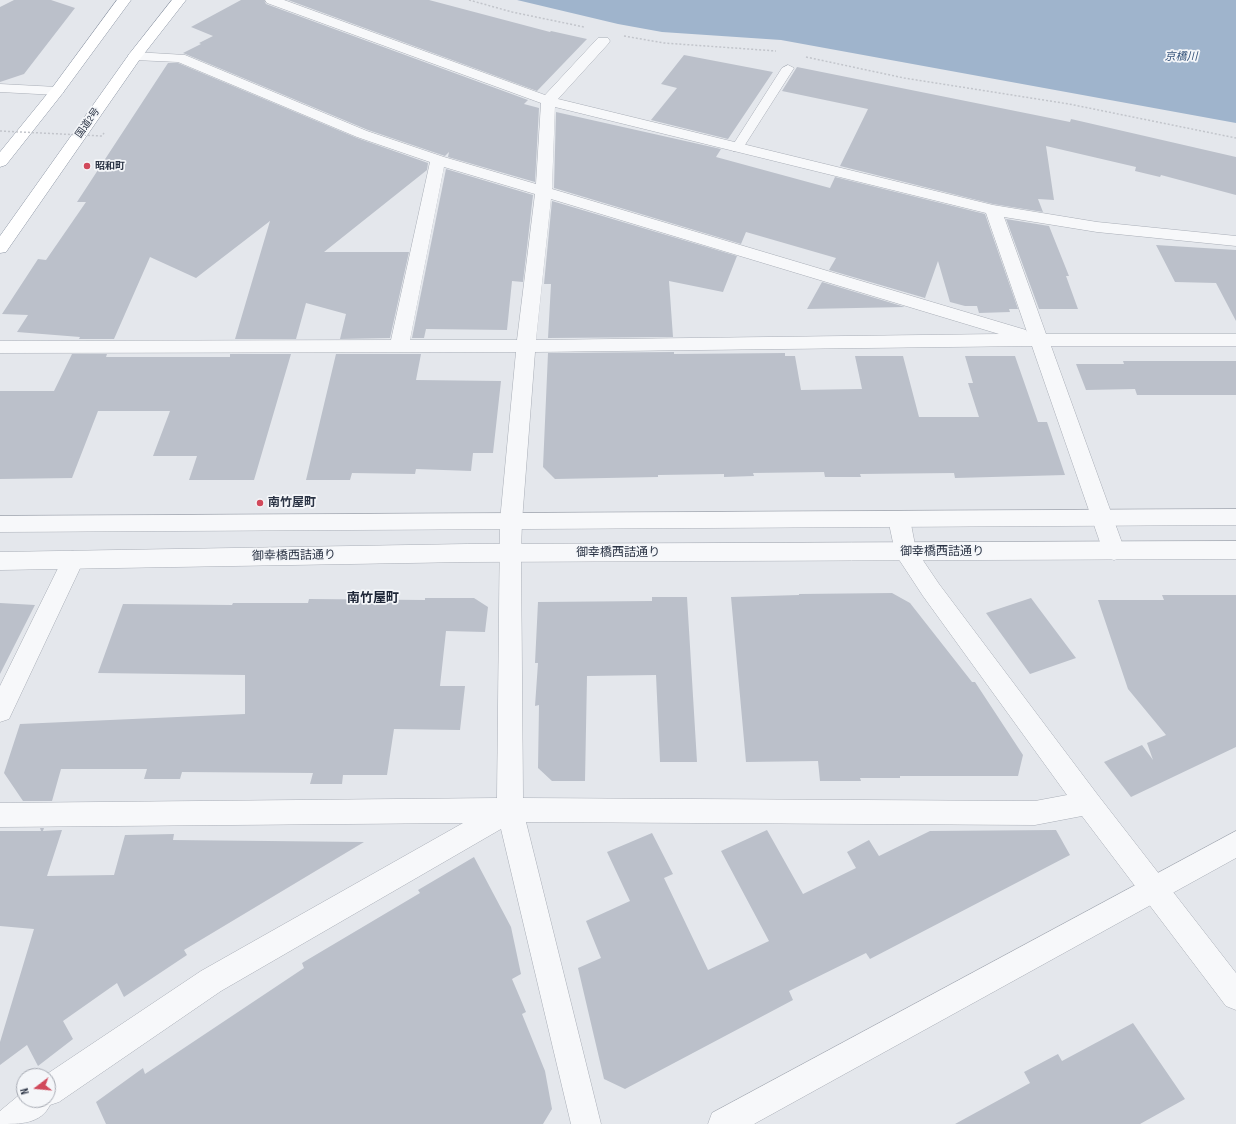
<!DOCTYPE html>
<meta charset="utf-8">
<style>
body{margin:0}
#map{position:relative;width:1236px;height:1124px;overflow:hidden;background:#e4e7ec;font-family:"Sofia Sans Condensed",sans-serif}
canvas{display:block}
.north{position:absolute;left:16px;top:1068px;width:40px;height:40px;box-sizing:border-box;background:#f4f6f9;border:1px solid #a4a8b1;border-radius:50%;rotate:254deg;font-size:11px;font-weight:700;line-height:16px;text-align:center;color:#2b3445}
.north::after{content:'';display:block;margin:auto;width:14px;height:18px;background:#d1495b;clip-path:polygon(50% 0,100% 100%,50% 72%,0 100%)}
</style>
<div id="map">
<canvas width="1236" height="1124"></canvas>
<div class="north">N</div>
</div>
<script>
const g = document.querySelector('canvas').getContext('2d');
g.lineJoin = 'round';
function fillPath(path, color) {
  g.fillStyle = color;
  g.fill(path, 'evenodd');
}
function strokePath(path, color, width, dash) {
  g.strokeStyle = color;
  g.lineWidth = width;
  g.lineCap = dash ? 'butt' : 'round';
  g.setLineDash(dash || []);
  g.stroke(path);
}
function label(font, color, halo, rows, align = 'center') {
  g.font = font + ' "Sofia Sans Condensed","Noto Sans JP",sans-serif';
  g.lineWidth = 3.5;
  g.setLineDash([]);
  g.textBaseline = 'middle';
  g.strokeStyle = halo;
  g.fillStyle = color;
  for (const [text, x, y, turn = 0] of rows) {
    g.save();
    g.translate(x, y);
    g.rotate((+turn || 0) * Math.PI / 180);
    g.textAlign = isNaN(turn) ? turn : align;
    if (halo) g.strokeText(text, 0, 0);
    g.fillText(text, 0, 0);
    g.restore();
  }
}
const water = new Path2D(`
 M517,0H1236V123L781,40L662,32L618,24Z`);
const building = new Path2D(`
 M14,0H51L75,8L24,74L0,82V7Z
 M241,0H264L266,4L528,100L524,104L539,108L535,182L448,157L449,152L445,156L368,130L183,53L201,44L199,43L213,36L191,27Z
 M288,0H429L550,32L551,31L587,39L537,91Z
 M684,55L773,72L728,139L651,120L677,88L661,84Z
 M168,63H178L357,138L428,163L427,170L324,252H409L390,338L340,339L346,314L306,303L296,339H235L270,221L196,278L150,257L114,339H79L80,337L17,332L28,315L2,314L38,259L46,260L86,202H77Z
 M797,67L1070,122L1071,119L1236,157V195L1161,175L1160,177L1135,171L1136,167L1046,146L1054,200L1038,199L1043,212L993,204L840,166L868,109L782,91Z
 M556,112L721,149L716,157L830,188L835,177L985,214L1018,309H1009L1010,312L979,313L977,306H965L950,302L938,261L925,298L829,270L836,258L746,232L741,244L554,188Z
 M446,169L533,195L523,282L512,281L507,330L426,329L424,338H412Z
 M552,201L737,256L723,292L669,281L673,337L548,338L551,284H544Z
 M1006,219L1049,226L1069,276H1066L1078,309H1039Z
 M1156,245L1236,250V321L1216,283L1175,282Z
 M822,282L905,307L807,309Z
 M674,352V354L785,353V356H795L801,390L862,389L855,356H903L919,417H979L968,383H973L965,356H1015L1038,422H1047L1065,475L955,478L954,473L860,474L861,477H825L824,472L753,473L754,476L724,477V474L658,475V477L555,479L543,467L548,353Z
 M72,354H107L106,357H230V354H291L254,480H189L197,456H153L170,411H98L72,478L0,479V391H54Z
 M336,354H421L416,380L501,381L493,453H473L471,471L416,469L415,474L352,473L350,480H306Z
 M1123,361H1236V395H1137L1135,389L1086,390L1076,364H1124Z
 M892,593L910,603L972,682H975L1023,755L1018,776H900V778H860L861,781H820L818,761L746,762L731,597L799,595V594Z
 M1162,595H1236V747L1131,797L1104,762L1142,745L1153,760L1147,743L1166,735L1128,689L1098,600H1164Z
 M652,597H687L697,762H660L656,675L587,676L585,781H552L538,768L539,705L535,706L538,663H535L538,602L652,601Z
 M425,598H474L488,607L485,632L446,631L440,686H465L460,730L394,729L387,775H343L342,784H310L313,773L182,772L180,779H144L147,769H61L52,801H23L4,773L20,724L245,714V675L98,673L123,604L232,605L233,603H308L309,599L425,600Z
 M1031,598L1076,658L1030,674L986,613Z
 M0,603L35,605L0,674Z
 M40,828H44L43,831L62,830L47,876L114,875L125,835L174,834L173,840L364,842L184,950L187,955L124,997L117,983L63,1021L73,1039L38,1066L27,1045L0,1065V1042L34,929L0,926V831H41Z
 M767,830L803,894L856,868L847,852L869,840L879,856L930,831L1056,830L1070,855L870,959L866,953L789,991L793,1000L625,1089L604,1079L578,968L601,958L586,921L630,901L607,852L652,833L673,874L664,878L708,970L769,941L721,851Z
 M474,857L511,927L521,974L512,979L526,1012L522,1014L545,1071L552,1109L543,1124H106L96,1102L143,1068L145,1074L304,968L302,963L420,893L418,890Z
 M1133,1023L1185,1099L1140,1124H955L1030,1083L1024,1072L1058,1054L1062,1061Z`);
const path = new Path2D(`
 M469,0L512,12L584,27
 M624,36L664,43L776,51
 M806,57L904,78L1069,104L1236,138`);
const service = new Path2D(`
 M788,65L794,68L743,148L741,151H733L731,148L782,68Z`);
const minor = new Path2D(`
 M265,0H284L545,95L598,38H608L610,41L608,44L558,99L993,205L1097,222L1236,236V246L1097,232L1004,217L1046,334H1236V346H1051L1125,551L1122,557L1114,560L1106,557L1103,551L1032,346L535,352L522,521L521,553L523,798L1035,801L1067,795L923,596L898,558L895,552L888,519L891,513L899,511L907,513L910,519L916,550L939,584L1097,794L1236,973V1010L1226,1006L1082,816L1035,825L526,822L601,1124H571L501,829L221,991L59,1102L50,1105C41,1124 20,1124 0,1124V1111L24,1091V1100H48V1076H44L201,971L463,823L0,827V803L497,798L500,521L516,352L0,353V341L391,340L430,162L357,137L178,62L135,60L130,59L128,56L130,53L135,52L185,55L367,131L444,157L536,184L541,103L267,3ZM555,107L986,213L1027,332L1026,330L552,189ZM444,167L535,194L517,340H410ZM551,199L999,334L536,340Z
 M0,84L57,87L62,88L64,91L62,94L57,95L0,92Z
 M73,551L81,554L84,560L9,719L0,722V686L65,554Z`);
const tertiary = new Path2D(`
 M1236,509V525L0,532V516Z
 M1236,541V559L467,562L0,570V552L467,544Z
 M1236,831V858L754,1124H708L712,1113Z`);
const trunk = new Path2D(`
 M117,0H131L62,94L6,165L0,167V152L52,88Z
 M172,0H186L140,59L6,252L0,253V236L130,53Z`);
const pathBridge = new Path2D(`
 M0,131L102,136L104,133`);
const markers = [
 [87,166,4,"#d1495b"],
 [260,503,4,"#d1495b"]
];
const farStreetnames = [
 ["国道2号",88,123,-55]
];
const farPoinames = [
 ["昭和町",95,166]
];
const farWaternames = [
 ["京橋川",1181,57]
];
const poiNames = [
 ["南竹屋町",268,503]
];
const streetNames = [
 ["御幸橋西詰通り",942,552],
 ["御幸橋西詰通り",618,553],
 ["御幸橋西詰通り",294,556,-1]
];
const neighbourhoodNames = [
 ["南竹屋町",373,599]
];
fillPath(water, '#9fb4cc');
fillPath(building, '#bbc0ca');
strokePath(service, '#a9aeb7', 1);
strokePath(minor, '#a9aeb7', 1);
strokePath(tertiary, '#a9aeb7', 1);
strokePath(trunk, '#8b94a3', 1);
strokePath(path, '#c2c5cb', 1.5, [2, 2]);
fillPath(service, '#f7f8fa');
fillPath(minor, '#f7f8fa');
fillPath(tertiary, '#f7f8fa');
fillPath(trunk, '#fff');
strokePath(pathBridge, '#c2c5cb', 1.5, [2, 2]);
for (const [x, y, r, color] of markers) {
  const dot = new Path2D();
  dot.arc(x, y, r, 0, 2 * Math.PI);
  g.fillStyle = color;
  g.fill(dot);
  strokePath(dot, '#f4f6f9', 1.5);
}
label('10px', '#2b3445', '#f4f6f9', farStreetnames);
label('bold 10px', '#2b3445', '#f4f6f9', farPoinames, 'left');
label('italic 11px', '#34527a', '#f4f6f9', farWaternames);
label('bold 12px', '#2b3445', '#f4f6f9', poiNames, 'left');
label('12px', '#2b3445', '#f4f6f9', streetNames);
label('bold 13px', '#1d2536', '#f4f6f9', neighbourhoodNames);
</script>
